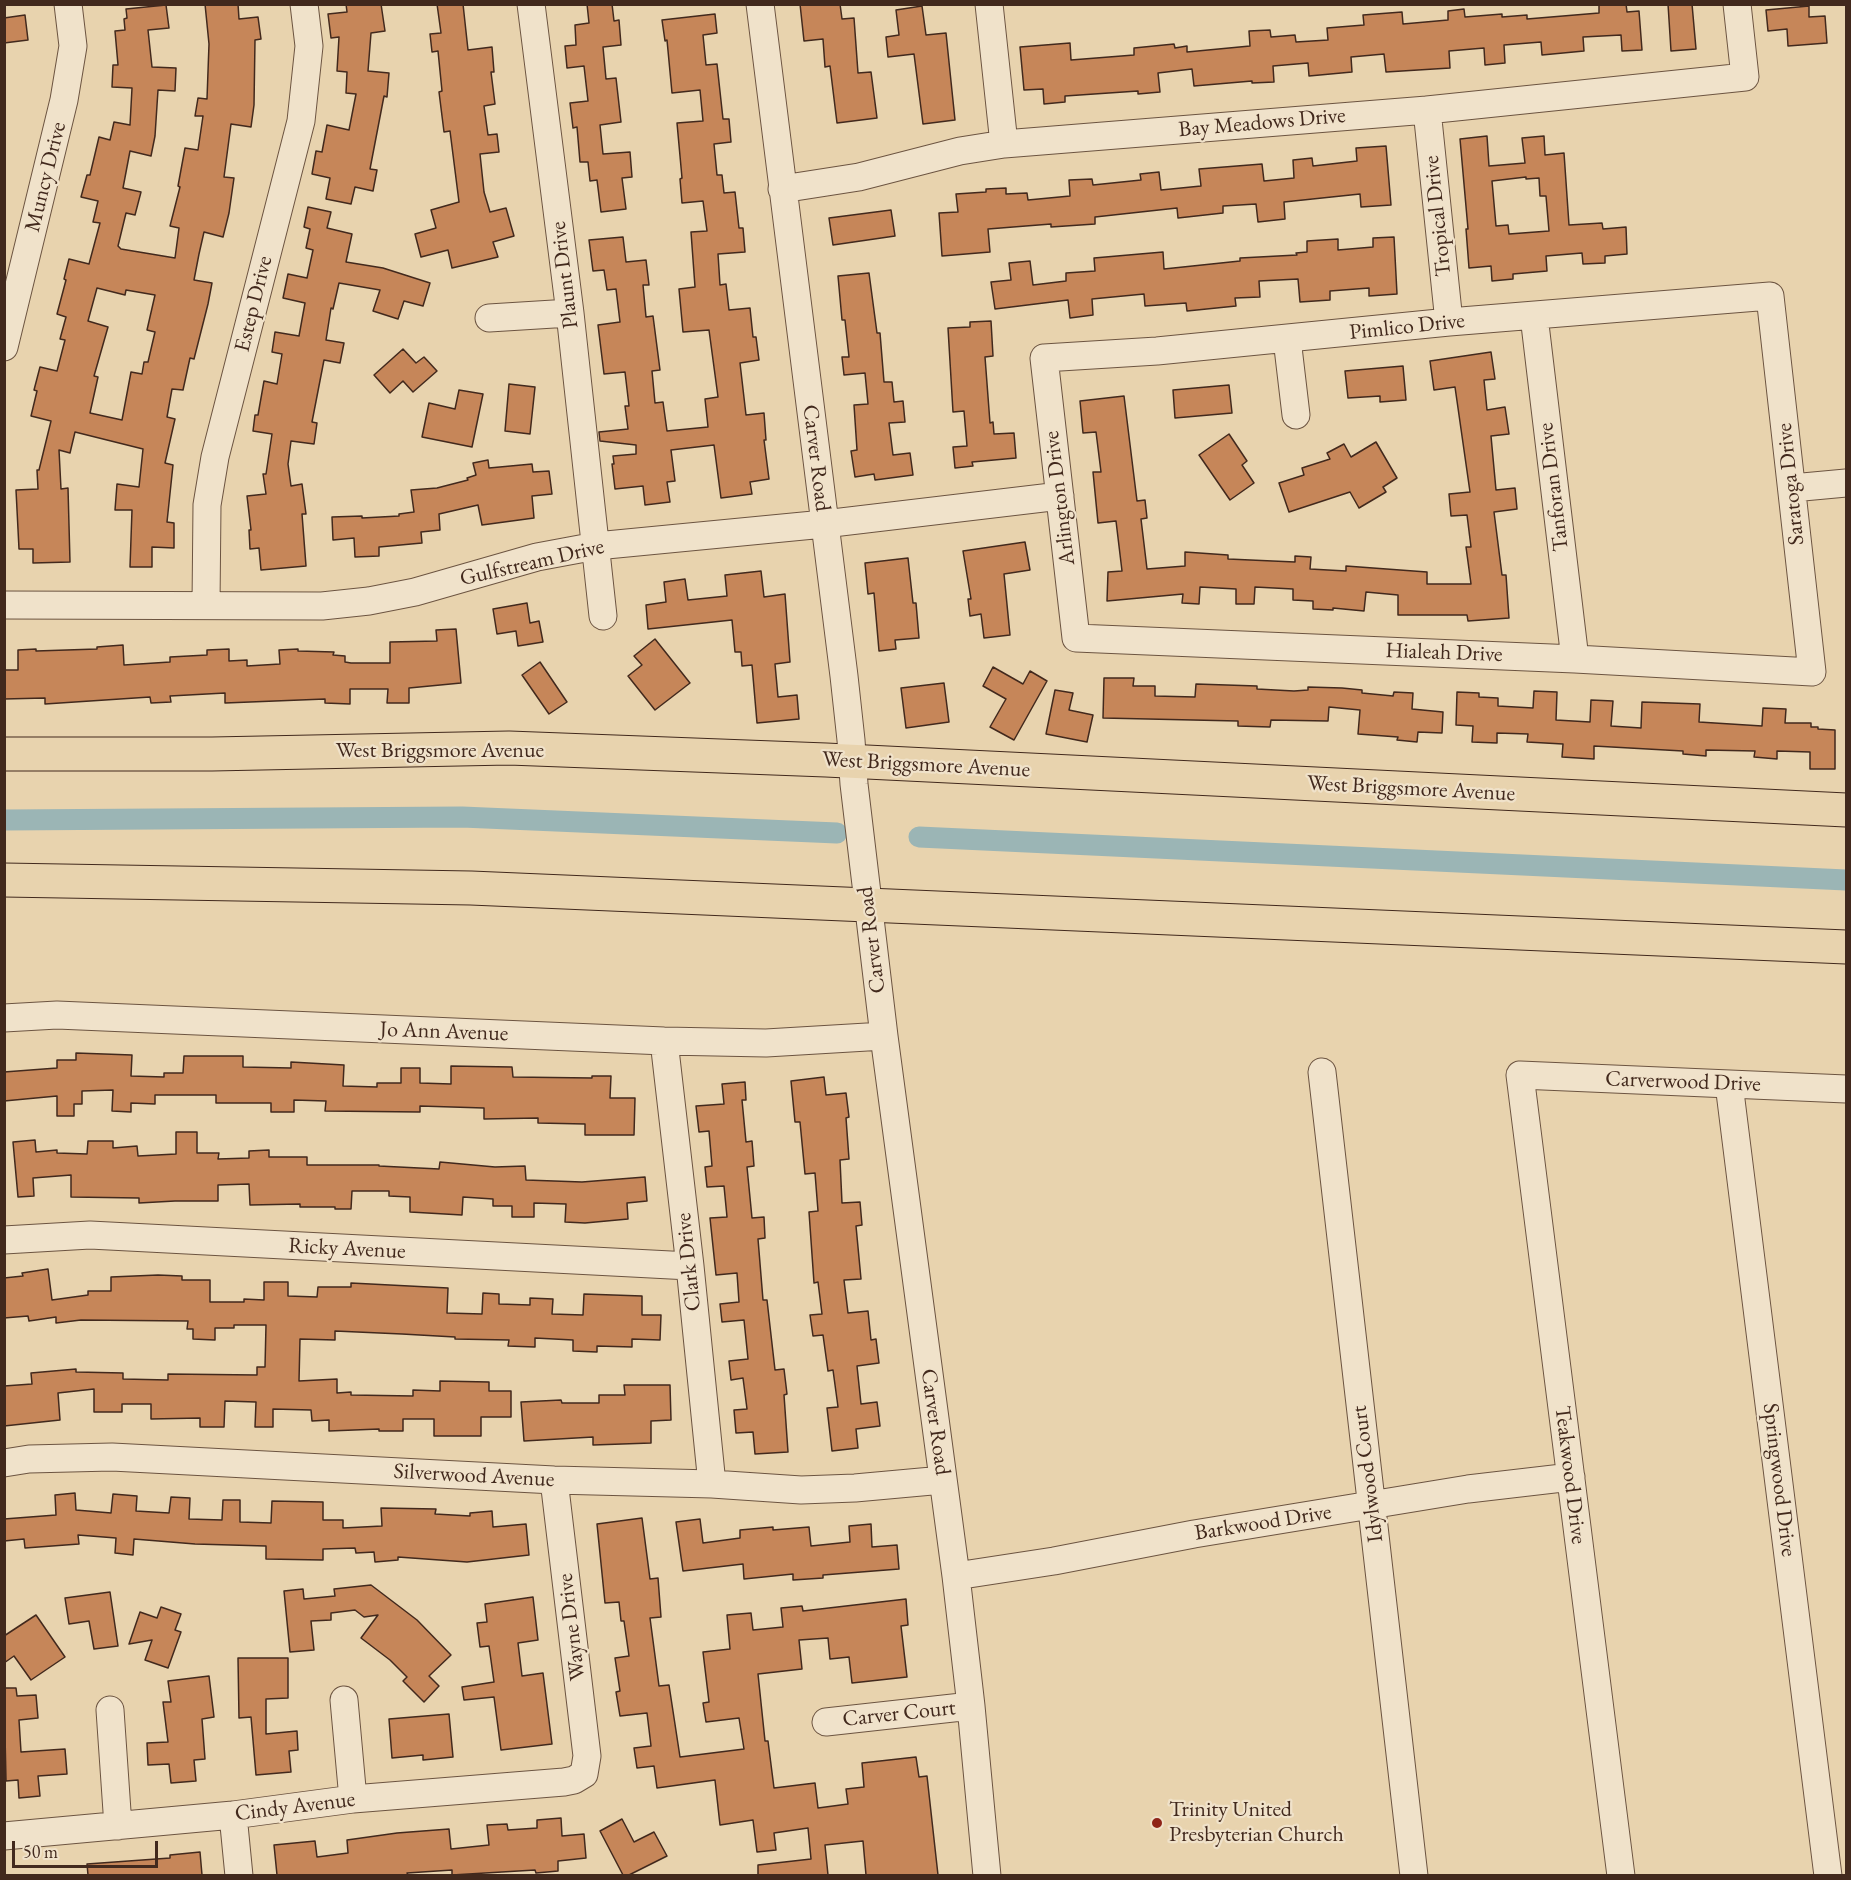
<!DOCTYPE html>
<style>
body{margin:0}
#map{position:relative;width:1851px;height:1880px;overflow:hidden;background:#e8d3ae;font-family:"EB Garamond",serif}
canvas{display:block}
.frame{position:absolute;inset:0;border:6px solid #42291d;pointer-events:none}
.scale{position:absolute;left:12px;top:1841px;width:146px;height:27px;box-sizing:border-box;border:3px solid #42291d;border-top:0;padding-left:8px;font-size:18px;line-height:21px;white-space:nowrap;color:#42291d;-webkit-text-stroke:4px #f0e2ca;paint-order:stroke}
</style>
<div id="map">
<canvas width="1851" height="1880"></canvas>
<div class="frame"></div>
<div class="scale">50 m</div>
</div>
<script>
const g = document.querySelector('canvas').getContext('2d');
g.lineJoin = 'round';
function strokePath(path, color, width, dash) {
  g.strokeStyle = color;
  g.lineWidth = width;
  g.lineCap = dash ? 'butt' : 'round';
  g.setLineDash(dash || []);
  g.stroke(path);
}
function fillPath(path, color) {
  g.fillStyle = color;
  g.fill(path, 'evenodd');
}
function label(font, color, halo, rows, align = 'center') {
  g.font = font + ' "EB Garamond",serif';
  g.lineWidth = 4.5;
  g.setLineDash([]);
  g.textBaseline = 'middle';
  g.strokeStyle = halo;
  g.fillStyle = color;
  for (const [text, x, y, turn = 0] of rows) {
    g.save();
    g.translate(x, y);
    g.rotate((+turn || 0) * Math.PI / 180);
    g.textAlign = isNaN(turn) ? turn : align;
    if (halo) g.strokeText(text, 0, 0);
    g.fillText(text, 0, 0);
    g.restore();
  }
}
const canal = new Path2D(`
 M4,820L462,817L837,833
 M919,837L1846,880`);
const building = new Path2D(`
 M205,4H238L239,19L258,17L261,39L255,40L254,105L251,127L231,124L224,177L234,178L229,213L223,237L204,232L199,254L194,280L212,283L208,304L194,359L190,358L183,390L172,389L167,417L175,419L165,463L173,465L167,522L174,523V548L152,547V567H130L132,510H115L117,484L139,487L143,449L75,432L70,453L59,450L61,489L68,488L70,562L33,563V549H19L16,490L38,489L37,470H39L51,421L31,416L37,391L34,390L40,367L57,371L65,340L60,339L66,317L57,314L66,280L64,279L69,259L89,264L100,223L93,222L98,201L81,197L87,175H90L99,137L110,140L114,122L130,125L132,88L112,87L113,65H118L115,31L125,30L124,19L127,18L126,9L166,5L169,28L148,30L152,67L176,68L175,91L158,90L155,136L151,156L130,151L123,188L141,192L135,215L126,213L118,246L121,249L175,258L179,228L170,226L180,187L178,186L185,148L198,150L203,116H195L198,98L207,99L209,44ZM97,288L125,295L126,290L155,295L147,330L155,332L148,362H144L142,374L131,372L122,420L90,413L98,377L94,376L108,327L88,321Z
 M346,4H381L385,31L371,33L368,71L389,73L387,97L384,96L370,169L377,170L373,191L355,187L351,204L326,199L330,178L312,174L316,151L322,152L327,125L349,130L356,94L346,93L347,72L337,71L339,37L331,38L328,14L347,12Z
 M437,4H463L468,50L492,47L494,72H491L495,104L484,106L488,135L497,134L499,152L480,154L484,192L490,212L506,208L514,236L493,242L498,257L452,268L448,250L421,257L415,234L436,228L431,210L459,202L450,131L444,132L439,92L442,91L438,51L432,52L430,34L441,33Z
 M587,4H612L614,21L619,20L621,45L603,47L606,79L616,78L621,122L600,125L603,154L630,152L632,177L622,178L626,209L601,212L597,180L590,181L588,162H580L577,127L573,128L570,103L588,101L584,66L567,68L565,46L576,45L575,25L589,23Z
 M800,4H840L842,19L854,18L858,73L871,72L877,118L837,123L830,66L825,67L823,39L804,41Z
 M1599,4H1626L1627,12L1639,11L1642,50L1622,51L1621,35L1583,37L1584,51L1542,55L1541,42L1504,45L1505,63L1485,65L1484,48L1449,51L1450,68L1386,72L1384,54L1351,57L1352,72L1309,76L1308,63L1273,66L1274,82L1252,83V81L1194,86L1192,69L1158,73L1160,92L1138,94V91L1065,96V102L1044,104L1043,89L1024,90L1020,47L1070,43L1071,60L1134,55V48L1174,44L1175,48L1187,46V52L1250,46L1249,31L1270,30L1271,37L1295,35L1296,42L1328,40L1327,28L1364,25L1363,15L1402,12L1403,24L1448,20V11L1464,9L1465,17L1502,14V17L1527,15V19L1599,13Z
 M1668,4H1692L1696,49L1671,51Z
 M922,6L926,35L946,33L955,120L923,124L914,54L888,57L886,37L899,35L896,10Z
 M1809,6V17L1825,16L1827,43L1788,46L1787,29L1768,31L1766,10Z
 M715,14L717,33L703,35L706,65L717,64L723,119H729L731,142L714,144L717,175H722L724,193L735,192L739,228H743L745,252L718,254L720,285L726,284L729,310L750,308L753,337H756L759,360L740,363L746,415L764,413L766,440H764L769,479L750,482L752,494L721,498L714,445L671,450L675,481L667,482L670,502L645,505L643,486L615,489L612,464H614L613,456L636,454V445L600,441L599,432L628,429L625,406H629L625,372L604,374L598,325L620,322L616,289L607,290L604,270L593,271L589,240L623,237L626,262L646,260L649,285H643L646,317L653,316L660,370L652,371L655,403L663,402L667,431L708,427L705,399L718,397L709,330L683,332L679,289L695,287L691,232L707,231L703,201L682,203L680,179L682,178L677,123L703,121L700,90L672,93L667,40L665,41L662,20Z
 M25,15L28,40L4,43V18Z
 M1487,136L1489,166L1525,163L1522,138L1544,136L1545,155L1564,153L1569,225L1602,223L1603,229L1626,227L1627,254L1605,256V263L1583,264L1582,253L1546,256L1547,271L1513,274V279L1492,281L1491,266L1469,268L1466,229H1468L1460,139ZM1526,177V179L1539,178L1540,196H1546L1549,231L1509,234L1508,225L1496,226L1492,181Z
 M1386,146L1391,205L1361,207L1360,194L1284,202L1285,219L1258,222L1256,204L1223,206V213L1178,218L1177,208L1095,217V224L1051,227V224L988,229L990,252L942,256L939,213L958,212L956,194L986,192V189L1006,188V194L1027,193L1028,200L1070,196L1069,180L1092,179L1093,185L1141,180L1140,174L1159,172L1161,190L1201,186L1199,169L1262,164L1264,181L1294,178L1293,160L1312,158L1313,166L1357,161L1356,148Z
 M308,207L331,212L327,228L352,234L346,262L383,268L430,283L423,306L404,301L398,319L373,311L380,290L339,283L333,309L331,308L326,340L344,343L340,363L324,360L312,422L317,423L314,444L291,441L288,464L291,486L302,484L306,514H302L306,566L261,570L259,548L250,549L249,530H251L247,496L266,494L263,474H266L272,434L253,431L255,415H258L264,381L277,384L282,354L272,352L275,332L299,336L305,303L283,298L288,274L307,278L313,250L306,248L310,229L304,227Z
 M891,210L895,236L833,245L829,218Z
 M1394,237L1397,294L1369,296V288L1330,291V300L1300,302L1298,279L1259,281L1260,297L1235,298L1236,306L1187,311L1186,303L1145,306L1144,294L1092,299L1093,315L1070,318L1068,300L995,309L991,282L1011,280L1009,263L1030,261L1033,285L1066,281V273L1095,271L1094,258L1163,252L1164,269L1240,261V258L1297,255L1296,253L1307,252V241L1338,239V250L1373,247V238Z
 M869,273L877,333H880L884,382H892L894,402L903,401L905,422L889,423L893,455L910,453L913,475L875,480L874,474L855,477L851,451L857,450L854,405L868,404L865,373L844,375L842,357H849L845,320H842L838,276Z
 M991,321L993,356L985,357L990,423L993,422L994,434L1014,433L1016,458L972,462L973,466L955,468L953,447L967,446L964,411L953,412L948,328L970,327V322Z
 M403,349L416,363L424,357L437,371L413,392L403,381L390,393L374,375Z
 M1491,352L1495,379L1484,380L1487,410L1505,407L1509,434L1491,436L1496,490L1515,488L1517,509L1494,512L1502,575H1506L1509,618L1468,621L1467,615H1398V595L1366,592L1364,611L1333,608V610L1313,609V601L1293,600V589L1255,587L1254,604H1236V589L1200,587L1199,604L1182,603L1183,594L1107,601L1108,572L1122,571L1116,521L1098,523L1093,472H1101L1096,432L1083,433L1080,401L1124,396L1137,501L1145,500L1147,518L1141,519L1147,569L1185,566V552L1228,555V559L1295,562V556L1311,557L1310,569L1346,571V566L1427,572V584H1471L1466,547H1471L1467,515L1451,516L1449,494L1470,492L1455,387L1434,390L1430,361Z
 M1403,366L1406,400L1380,402V396L1348,398L1345,371Z
 M509,384L535,387L530,434L505,431Z
 M1229,385L1232,413L1175,418L1173,390Z
 M459,390L483,394L472,447L422,437L429,403L455,409Z
 M1229,434L1247,461L1242,465L1254,483L1230,500L1199,455Z
 M1376,442L1397,478L1383,487L1386,492L1359,508L1350,492L1289,512L1279,483L1304,475L1302,468L1330,459L1327,453L1344,444L1351,457Z
 M488,460L489,468L532,464L533,472L549,471L552,494L532,496L534,518L482,525L478,505L439,514L440,530L421,532L422,543L379,547V556L355,557L354,538L333,540L332,517L362,516V518L399,516V514L414,512L411,490L437,488L468,480L467,478L476,475L473,463Z
 M1025,542L1030,570L1004,574L1010,635L984,638L981,614L970,616L968,599H971L963,551Z
 M908,558L913,603H916L919,638L895,640L896,649L879,651L874,593L868,594L865,563Z
 M761,571L764,597L785,594L790,662L775,664L778,697L797,695L799,719L757,723L752,665L742,666L741,652H735L732,620L648,629L646,605L666,602L664,582L685,579L688,600L727,596L725,575Z
 M527,603L530,623L539,621L543,642L518,646L516,631L497,634L493,609Z
 M456,629L461,683L409,688V703H387L388,689H350V704L325,703V699L225,703V693L170,696L171,702L151,703L150,697L45,704V698L4,699V670H18V650L36,649V651L97,649V647L123,645L124,665L170,662V657L207,655V650L229,649V661L247,660V666L280,664L279,650L298,649V651L334,652L333,655L345,656V662L351,663H390V642L437,641L436,630Z
 M655,639L690,683L655,710L628,676L642,665L634,656Z
 M540,662L567,702L549,714L522,675Z
 M993,667L1023,684L1030,671L1047,681L1014,740L990,727L1006,699L983,686Z
 M1104,678H1134L1133,686H1155V696L1195,697L1196,684L1257,686V689L1294,691L1308,690V687L1342,688L1362,690V693L1393,696L1394,692L1413,693L1412,709L1443,712L1442,733L1418,732L1417,742L1397,740L1398,737L1358,734L1360,710L1329,707L1328,721L1271,720L1270,727L1238,726V721L1103,718Z
 M944,683L949,722L906,728L901,688Z
 M1055,690L1073,693L1069,710L1093,715L1087,742L1046,734Z
 M1534,691L1557,692L1556,720L1590,722L1591,700L1613,701L1611,726L1641,728L1642,702L1700,704L1699,722L1762,726L1763,708L1786,709L1785,723H1811V727H1818V729L1835,730V769H1810V752L1777,751V759L1754,757L1755,751L1706,750V756L1683,754V751L1594,746V759L1562,757L1563,744L1527,742L1528,734L1497,733V743L1472,742L1473,726L1456,725L1457,692L1479,693V697L1498,698V706L1533,708Z
 M76,1053L132,1055L131,1076L164,1077V1073H183L184,1056H243V1067L291,1068V1062L344,1065L343,1086L377,1087V1083H401V1068H420V1083L451,1084V1066L512,1067L513,1077L592,1078V1076H611L610,1098H635L634,1135H585V1124L538,1123V1118L484,1119V1108L420,1106V1112L325,1111L326,1101L294,1100V1112H271V1103H216V1095H155V1104L131,1103V1112L112,1111L113,1090L82,1091V1104H74V1116H57V1096L4,1101V1072L57,1068V1060H76Z
 M824,1077L826,1095L846,1093L849,1117L846,1118L849,1159L840,1160L842,1203L860,1202L862,1225L856,1226L861,1279L844,1280L848,1313L868,1311L871,1340L876,1339L879,1363L857,1366L861,1404L877,1402L880,1426L856,1429L858,1448L832,1451L827,1408L838,1407L833,1370L828,1371L823,1335L813,1336L810,1315L822,1314L818,1282L814,1283L809,1212L818,1211L815,1173L805,1174L800,1122H795L791,1081Z
 M745,1082L746,1100H742L746,1142L752,1141L754,1166L747,1167L752,1218L764,1217L765,1238L758,1239L763,1300H767L775,1370L784,1369L787,1394L784,1395L788,1452L755,1454L753,1432L736,1433L734,1410L747,1409L743,1378L731,1380L729,1361L748,1359L744,1320L722,1322L720,1304L739,1302L737,1273L716,1275L710,1218L727,1217L724,1186L707,1187L705,1167L712,1166L709,1131L699,1132L696,1106L724,1104L722,1084Z
 M176,1132H197V1153H219L218,1159L249,1158V1151L269,1150V1157H307V1165H379V1166L439,1169L440,1162L495,1167L525,1166L526,1180L582,1182L645,1177L647,1201L627,1203L628,1219L585,1223L565,1222L566,1204L534,1203V1217H512V1206H493V1199L463,1197L462,1215L410,1212V1197L389,1196V1191H352L351,1209H335V1207H300V1204L250,1205L249,1184L218,1185V1201H175L139,1203V1198L71,1197V1175L33,1178L34,1196L18,1197L13,1142L35,1140L36,1152L57,1150V1153L87,1154L88,1141H113V1148L137,1146L138,1156L176,1154Z
 M48,1269L52,1300L88,1295V1291H111V1277L158,1275L182,1276V1280H210V1302H244V1299L264,1300V1282H288V1296L317,1297L318,1287H351V1283L448,1288L447,1313L482,1314L483,1293L499,1294V1304L530,1305V1298L553,1299L552,1314L583,1315L584,1294L642,1296V1315H661L660,1340L632,1339V1347L597,1346V1352L573,1351V1340L535,1338V1347L508,1346L509,1340L455,1339V1337L402,1334L335,1331V1340L300,1339L299,1381L337,1379V1393L351,1392V1395L413,1396V1390L440,1391V1381L489,1382V1391H511V1417H481V1436H434V1419H403V1431H379V1429L329,1431V1420L312,1421L311,1410L273,1409V1427H255L256,1402L225,1401L224,1427H200V1418L151,1419V1404H122V1412H94V1389L58,1393L60,1420L4,1426V1386L32,1384L31,1373L76,1369V1372L123,1373V1379L168,1380V1374L257,1375V1367H265L266,1325H234V1328H215V1340L193,1339V1329H187L188,1321L81,1320L56,1323V1317L29,1321L28,1316L4,1318V1278L23,1276L22,1273Z
 M624,1385H670L671,1420L651,1421V1443L593,1445V1437L524,1441L521,1402L561,1400L562,1403H599V1395H625Z
 M75,1493L76,1510L111,1513L113,1494L137,1496L136,1511L169,1513L171,1497L190,1498L189,1519L222,1520L223,1500H240V1522L271,1523L272,1501L323,1502V1520H343V1528L382,1526L381,1508L436,1509L435,1514L470,1516V1513L492,1511L493,1527L526,1524L529,1555L467,1562L398,1557V1560L375,1562L374,1552L356,1553L355,1548L323,1549V1560L266,1559V1546L195,1544L134,1539L133,1555L115,1553L116,1538L78,1535L79,1544L25,1548L24,1539L4,1541V1519L56,1515L55,1495Z
 M642,1518L650,1579L658,1578L661,1617L650,1618L659,1686L669,1685L680,1757L744,1749L739,1718L706,1722L703,1703L709,1702L703,1652L730,1649L727,1615L751,1613L753,1630L783,1627L781,1608L802,1606L803,1611L906,1599L908,1625L901,1626L907,1677L852,1683L849,1657L830,1659L828,1638L799,1640L802,1669L758,1674L765,1741H768L774,1788L815,1783L818,1808L848,1804L846,1789L864,1787L862,1763L916,1757L919,1777L927,1776L938,1875H866L863,1841L825,1845L828,1875H758V1865L811,1859L808,1828L774,1833L776,1850L757,1852L753,1820L720,1825L715,1780L657,1788L654,1766L637,1768L634,1748L651,1746L647,1713L620,1716L616,1692L620,1691L615,1658L629,1656L624,1621H621L619,1602L605,1603L597,1524Z
 M700,1519L703,1543L740,1538V1530L773,1527V1530L809,1527L811,1546L850,1542L849,1526L871,1524L872,1547L897,1545L899,1569L823,1575V1578L793,1580V1574L744,1579L743,1564L683,1571L676,1522Z
 M371,1585L417,1620L451,1655L429,1676L439,1686L424,1702L403,1681L407,1677L390,1660L361,1638L378,1615L364,1617L355,1610L331,1613V1620L311,1621L314,1650L290,1652L284,1591L303,1589L304,1599L335,1596L334,1589Z
 M110,1592L118,1646L94,1649L89,1621L69,1624L65,1598Z
 M533,1597L538,1640L518,1643L522,1676L543,1673L552,1744L501,1750L494,1697L464,1700L462,1687L494,1682L489,1646L480,1647L477,1623L487,1622L485,1604Z
 M161,1607L181,1614L175,1630L181,1632L168,1668L145,1660L152,1640L129,1644L140,1612L157,1618Z
 M36,1615L65,1657L31,1680L14,1656L4,1663V1636Z
 M238,1658H288V1698L266,1699V1734L297,1731L298,1750L289,1751L291,1772L256,1775L251,1717L239,1718Z
 M209,1676L214,1717L202,1719L205,1759L194,1760L196,1781L171,1783L169,1764L148,1765L147,1743L168,1742L163,1702H171L168,1681Z
 M4,1688H16L17,1696L36,1695L38,1718L19,1720L21,1752L65,1749L67,1774L38,1776L40,1796L19,1798L18,1780L6,1781Z
 M449,1714L453,1757L423,1760V1755L392,1758L389,1719Z
 M561,1818L562,1836L584,1834L586,1858L558,1861V1871L536,1873L535,1870L452,1875V1870L407,1873L408,1875H277L274,1845L315,1841L317,1857L348,1853L347,1840L397,1833L449,1829L451,1849L489,1845L487,1825L507,1824L508,1830L537,1828V1820Z
 M622,1819L634,1842L654,1832L667,1856L629,1875H623L600,1831Z
 M200,1852L202,1875H88L87,1864L170,1858V1855Z`);
const minor = new Path2D(`
 M531,4L570,313L603,616
 M760,4L844,676L851,740L854,784L884,1036L956,1576L971,1706L987,1876
 M989,4L1004,144
 M1427,110L1449,322
 M782,189L859,177L960,151L1004,144L1427,110L1745,77L1737,4
 M1770,296L1812,672L1575,659L1076,638L1044,358L1157,351L1449,322Z
 M1534,316L1575,659
 M489,318L570,313
 M1287,339L1296,415
 M4,347L64,100L73,46L68,4
 M1792,488L1846,483
 M4,605L322,606L369,601L415,592L537,557L596,546L824,524L1060,496
 M206,605L207,505L215,457L301,121L309,46L304,4
 M4,1018L57,1015L664,1041L766,1043L884,1036
 M664,1041L690,1266L712,1484
 M1322,1072L1414,1876
 M1729,1084L1828,1876
 M4,1240L90,1235L690,1266
 M4,1463L29,1459L112,1457L554,1480L712,1484L801,1490L855,1488L943,1480
 M956,1576L1054,1561L1194,1534L1468,1489L1571,1477
 M344,1700L353,1799
 M110,1710L118,1826
 M826,1722L971,1706
 M233,1815L239,1876
 M4,1836L233,1815L353,1799L564,1782L574,1780L584,1774L587,1756L554,1480
 M1621,1876L1520,1075L1846,1089`);
const major = new Path2D(`
 M4,754H212L509,748L826,760L1846,810
 M4,880L471,888L1846,947`);
const markers = [
 [1157,1823,6,"#8f2418"]
];
const streetNames = [
 ["Bay Meadows Drive",1262,123,-5],
 ["Muncy Drive",46,177,-76],
 ["Tropical Drive",1438,216,-96],
 ["Plaunt Drive",565,275,-97],
 ["Estep Drive",254,304,-76],
 ["Pimlico Drive",1407,327,-6],
 ["Carver Road",816,458,83],
 ["Saratoga Drive",1791,484,-96],
 ["Tanforan Drive",1554,487,-97],
 ["Arlington Drive",1060,498,-97],
 ["Gulfstream Drive",532,563,-13],
 ["Hialeah Drive",1444,653,2],
 ["West Briggsmore Avenue",440,751],
 ["West Briggsmore Avenue",926,765,3],
 ["West Briggsmore Avenue",1411,789,3],
 ["Carver Road",872,940,-97],
 ["Jo Ann Avenue",444,1032,2],
 ["Carverwood Drive",1683,1082,2],
 ["Ricky Avenue",347,1249,3],
 ["Clark Drive",689,1262,-96],
 ["Carver Road",935,1422,82],
 ["Idylwood Court",1368,1474,-97],
 ["Teakwood Drive",1570,1475,83],
 ["Silverwood Avenue",474,1476,3],
 ["Springwood Drive",1779,1480,83],
 ["Barkwood Drive",1263,1523,-9],
 ["Wayne Drive",572,1627,-97],
 ["Carver Court",899,1714,-6],
 ["Cindy Avenue",295,1807,-7]
];
const poiNames = [
 ["Trinity United",1169,1810],
 ["Presbyterian Church",1169,1835]
];
strokePath(canal, '#9bb5b5', 21);
fillPath(building, '#c68659');
strokePath(building, '#42291d', 1.5);
strokePath(minor, '#6c5441', 29);
strokePath(major, '#42291d', 35);
strokePath(minor, '#f0e2ca', 27);
strokePath(major, '#e8d3ae', 33);
for (const [x, y, r, color] of markers) {
  const dot = new Path2D();
  dot.arc(x, y, r, 0, 2 * Math.PI);
  g.fillStyle = color;
  g.fill(dot);
  strokePath(dot, '#f0e2ca', 2);
}
label('22px', '#42291d', '#f0e2ca', streetNames);
label('22px', '#42291d', '#f0e2ca', poiNames, 'left');
</script>
